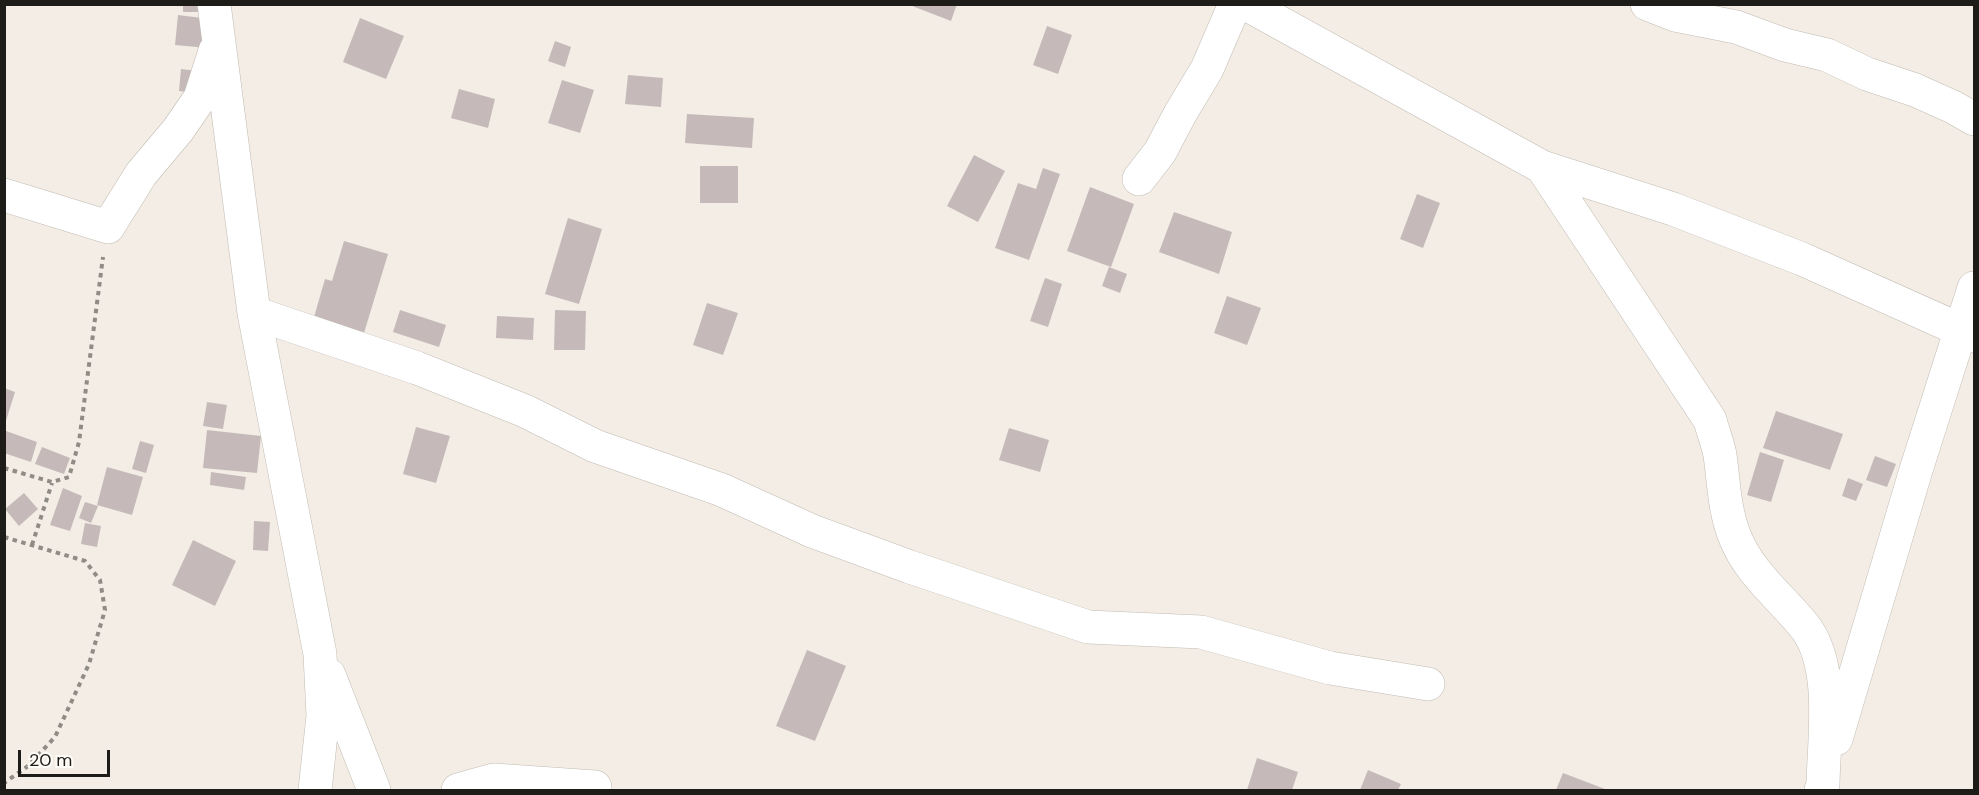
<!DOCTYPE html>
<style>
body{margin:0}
#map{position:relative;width:1979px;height:795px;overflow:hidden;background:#f3ede5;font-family:"DM Sans",sans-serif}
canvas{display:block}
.frame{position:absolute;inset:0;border:6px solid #1e1c19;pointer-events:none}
.scale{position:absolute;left:18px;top:750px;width:92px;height:27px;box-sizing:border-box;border:3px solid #1e1c19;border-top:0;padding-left:8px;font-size:18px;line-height:21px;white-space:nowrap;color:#1e1c19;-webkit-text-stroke:4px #fffbf6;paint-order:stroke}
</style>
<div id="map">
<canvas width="1979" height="795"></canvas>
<div class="frame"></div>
<div class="scale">20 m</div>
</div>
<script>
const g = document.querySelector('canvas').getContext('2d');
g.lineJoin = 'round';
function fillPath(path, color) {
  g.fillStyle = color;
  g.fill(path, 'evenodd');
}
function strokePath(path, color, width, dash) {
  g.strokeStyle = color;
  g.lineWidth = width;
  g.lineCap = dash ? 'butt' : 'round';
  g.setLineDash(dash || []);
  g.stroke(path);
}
const building = new Path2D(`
 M183,4H203V12H183Z
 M907,4H957L951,21Z
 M178,15L210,19L207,48L175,45Z
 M360,18L404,36L386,79L343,62Z
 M1047,26L1072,35L1058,74L1033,65Z
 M555,41L571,47L565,67L548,61Z
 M181,69L198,71L196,93L179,91Z
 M628,75L663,78L661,107L625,104Z
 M562,80L594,90L580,133L548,123Z
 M459,89L495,99L488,128L451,118Z
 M687,114L754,118L752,148L685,143Z
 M974,155L1005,171L978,222L947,206Z
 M700,166H738V203H700Z
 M1043,168L1060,174L1029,260L995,248L1018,183L1036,189Z
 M1090,187L1134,204L1111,267L1067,251Z
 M1417,194L1440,203L1423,248L1400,239Z
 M1174,212L1232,232L1219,274L1159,252Z
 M568,218L602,229L579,304L545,294Z
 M344,241L388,254L364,333L314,317L325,279L332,281Z
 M1109,267L1127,274L1120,293L1102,286Z
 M1045,278L1062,284L1048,327L1030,321Z
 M1227,296L1261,308L1247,345L1214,333Z
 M707,303L738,313L723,355L693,345Z
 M400,310L446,325L439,347L393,332Z
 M555,310L586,311L585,350H554Z
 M497,316L534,318L533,340L496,338Z
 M4,388L15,392L5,424H4Z
 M207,402L227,405L223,429L203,426Z
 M1776,411L1843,434L1830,470L1763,448Z
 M416,427L450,436L436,483L403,474Z
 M1009,428L1049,440L1040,472L999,460Z
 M207,430L261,436L257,473L203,468Z
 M6,431L37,442L31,462L4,453Z
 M140,441L154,445L146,473L132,469Z
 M42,447L70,458L64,474L35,464Z
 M1760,452L1784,460L1771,502L1747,495Z
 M1875,456L1896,464L1887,487L1866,480Z
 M107,467L143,477L132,515L97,505Z
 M211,472L246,477L244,490L210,485Z
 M1848,478L1863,484L1856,501L1842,496Z
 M63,488L82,496L70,531L50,525Z
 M24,493L38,509L19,526L5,509Z
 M85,502L98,506L91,523L79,518Z
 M254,521L270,522L268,551L253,550Z
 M85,523L101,526L97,547L81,544Z
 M193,540L236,561L215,606L172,585Z
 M807,650L846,666L815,741L776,726Z
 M1257,758L1298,772L1292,790H1247Z
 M1368,770L1401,784L1398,790H1360Z
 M1563,773L1605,789V790H1556Z`);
const path = new Path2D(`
 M4,468L52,482L69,477L79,442L103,257
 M4,537L85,561L100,580L105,610L89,664L55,737L28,766L4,783
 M32,545L52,483`);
const minor = new Path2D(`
 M214,4L254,313L320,654L323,716L315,790
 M1246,4L1542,167L1673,209L1802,259L1974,336
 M1647,4L1675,15L1736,27L1785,45L1827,55L1867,74L1915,90L1953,107L1974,119
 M1542,167L1710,420C1713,432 1718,444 1720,455C1724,483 1724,510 1735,537C1749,573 1781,597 1805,627C1835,666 1824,737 1823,784L1821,790
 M1139,179L1160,152L1180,114L1207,69L1235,4
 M4,195L108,227L141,174L178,130L200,98L215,51
 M254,313L417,368L525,411L595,446L722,490L812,531L910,567L1088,627L1201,632L1330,668L1428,684
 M329,675L374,790
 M1836,739L1916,470L1974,288
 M458,790L494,780L595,787`);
fillPath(building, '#c5bab9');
strokePath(minor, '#c1bbb3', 34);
strokePath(path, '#8f8b85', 4, [4.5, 4.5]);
strokePath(minor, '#fff', 33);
</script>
